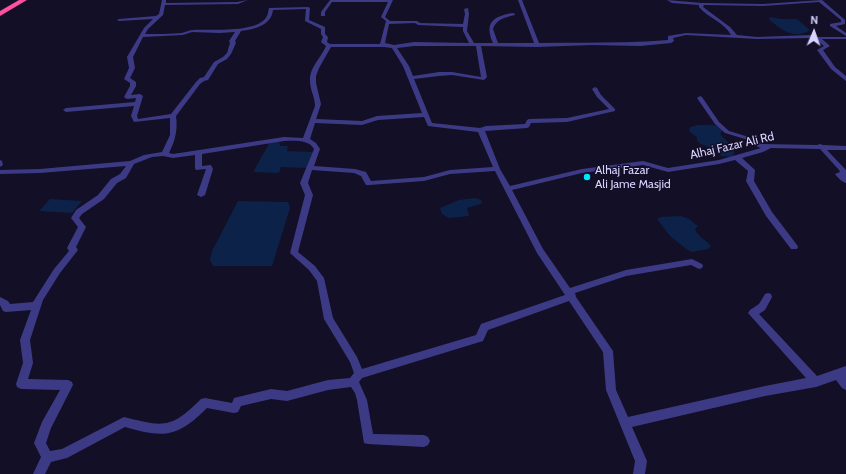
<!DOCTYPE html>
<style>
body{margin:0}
#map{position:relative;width:846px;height:474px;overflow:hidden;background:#130f26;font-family:Cabin,sans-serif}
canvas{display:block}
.north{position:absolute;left:794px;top:12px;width:40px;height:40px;-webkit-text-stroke:3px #130f26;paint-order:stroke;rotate:2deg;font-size:11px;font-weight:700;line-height:16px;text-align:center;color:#d9d4ff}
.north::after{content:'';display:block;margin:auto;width:14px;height:18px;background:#d9d4ff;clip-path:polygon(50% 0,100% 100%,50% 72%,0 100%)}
</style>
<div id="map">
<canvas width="846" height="474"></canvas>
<div class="north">N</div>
</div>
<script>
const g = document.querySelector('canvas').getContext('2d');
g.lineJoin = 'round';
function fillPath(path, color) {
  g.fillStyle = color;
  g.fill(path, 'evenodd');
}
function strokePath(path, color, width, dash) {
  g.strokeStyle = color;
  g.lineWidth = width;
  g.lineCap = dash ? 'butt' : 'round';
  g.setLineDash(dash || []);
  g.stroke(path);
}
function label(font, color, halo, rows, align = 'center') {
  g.font = font + ' Cabin,sans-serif';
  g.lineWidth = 3;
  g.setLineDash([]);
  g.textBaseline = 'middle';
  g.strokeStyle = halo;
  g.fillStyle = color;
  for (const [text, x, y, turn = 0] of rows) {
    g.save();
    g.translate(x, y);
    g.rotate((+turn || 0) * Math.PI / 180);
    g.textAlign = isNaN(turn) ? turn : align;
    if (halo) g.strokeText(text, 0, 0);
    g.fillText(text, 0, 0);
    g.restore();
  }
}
const water = new Path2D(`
 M770,17L781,19H797L810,30C797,40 782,31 771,21L769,19Z
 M713,125L717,126L723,130L720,134L735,149L733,156L729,157L721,156C713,144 705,149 697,141V137L691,133L689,130L690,127L698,125Z
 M279,141L280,146H288L287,151L313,152L307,168L281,167L279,173L253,172L270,142Z
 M474,198L479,199L482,201L481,204L467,208L469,216L449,218L442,214L440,208L459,200Z
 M50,199L82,201L72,213L39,211Z
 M238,201L288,202L290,208L272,266H213L210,260L212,251Z
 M681,216L689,219L698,226L695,229C697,236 706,240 711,246L708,249L692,252L686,249L670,236L657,219L660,217Z`);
const street = new Path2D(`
 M162,0H166V3L237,2L248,0L238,4L165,5L163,15L148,29L145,34C157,34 170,34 182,33C186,32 189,30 194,30C211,29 253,33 265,19C268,16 268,12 269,8L308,7L310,8L309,20L325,27V34L328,37L327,42L330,44H380L386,21L381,17L388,2H332L325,12V16H321V12L330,0H393L385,17L390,21H417L420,23L463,24L465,14L464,9L468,8L469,14L467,31L474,43H493C484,23 493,16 513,13L515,14V15C506,17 496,19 493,29L498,43H534L518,0H522L539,43C582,42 625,44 668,40V36L686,33L731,35C724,22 708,18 699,7V5L672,3L667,0L702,3L763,4L822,0L845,20V24L836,26L846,33V36L830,26V24L841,22V20L819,2L763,6L704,5L703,7L730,27L737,35L757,37L811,35L817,37H846V39H822L830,46L823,50L835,67L846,76V81L831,69L817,50L824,46L815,39L811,38L757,39L686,35L673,38L674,41L671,43L640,46L592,45L537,47L481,46L487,77L484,80L452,75L439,76L414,79L432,123L480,128L486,126L525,124L527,120L529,119L567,118L609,109L597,97L592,89L595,87L597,88L601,95L615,109V111L567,122L531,123L529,127L527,128L485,131L500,169L510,186L582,169L643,161L668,168L719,160L761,148L758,147L745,139L725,133L715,124L697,98L700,96L702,97L719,122L729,131L749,137L761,144L817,145L820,144L823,145L846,146V150H827L846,170V183C842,182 838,178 835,174L840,172L839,170L820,149L771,148L763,152L742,158L755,170L754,181L772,212L797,245L798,247L797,249H791L766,216L746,181L748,171L735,160L719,164L668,172L643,165L582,173L512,190L543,249L570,288L626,270L692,259L702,264L703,266L702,268L699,269L691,265L626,276L575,293L576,297L613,351L616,390L628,417L765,386L806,378L748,313L750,310L759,304L765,294L768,293L771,294L772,297L765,310L759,314L817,376L846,366V390L842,388L836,380L816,387L765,396L632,427L647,461L645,474H633L635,461L606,390L603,352L569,301L488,330L483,341L362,378L359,382L367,400L373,434L424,435L428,437L430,441L428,445L424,447L368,444L364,443L357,400L355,393L351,387L328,390L287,401L271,399L241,406L238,412L234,413L207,408C177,438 164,438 125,427L67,458L51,462L45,474H33L41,457L34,443L42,422L60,390L21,389L17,387L16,384L23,363L20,340L31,310L6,312L3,311L0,305V297L8,301L10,304L33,302L54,269L69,251L67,248L78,227L71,218L76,210L98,195L111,179L120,174L126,166L40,173L0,174V170L40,169L130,161L144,155L162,152L170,135V118L134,122L131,116L134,106L66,112L63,110L66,108L135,102L136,98L127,99L124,97L130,86V83L124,79L129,68L127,57L144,28L153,19L119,21L117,20L119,19L156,16L159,14ZM306,9L305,21L321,29V34L323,37L321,42L326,46C321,58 309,68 310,81C310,90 315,97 315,106L303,138L284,137L173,154L169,153C175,141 178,130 176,116L200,84L204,81L208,80L218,64L227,59L231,54L236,43L235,41L241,31C254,29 271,26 273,10ZM415,23L418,25L463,27V31L469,43L414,42L394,45L385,43L389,24ZM192,32L219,33L235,32L229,41L230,43L227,53L223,57L214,62L204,77L200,78L196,82L171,114L138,119L137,116L143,96L140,94L131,95L136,86V82L130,78L135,68L133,57L143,37L183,35ZM414,46H476L481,77L452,72H439L413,76L409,66L397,48ZM331,47H384L392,48L403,66L422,113L377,116L362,121L316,119L321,104L316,83V76L319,68ZM424,117L428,126L478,132L493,167L450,170L424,177L371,181L366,172L355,169L314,166L320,149L316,143L310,139L315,123L362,125L378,120ZM284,141C294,141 308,139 314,149L300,183L305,195L290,253L309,270L317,281L324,319L350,362L354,373L350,378L328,380L287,391L271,389L238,397L234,398L232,403L205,398L201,399C171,429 164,427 124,417L62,449L50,451L46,443L51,428L73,385L72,382L68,380L28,379L33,363L30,340L43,300L60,273L78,250L76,247L86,227L79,218L82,214L104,199L117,183L126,178L134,164L152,157L163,156L173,158L195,155V168L196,170L206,169L197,195L201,197L205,195L213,169L211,165L202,166V154ZM312,170L354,173L361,176L366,185H369L424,181L450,174L495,171L537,253L565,295L481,324L476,335L362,369L357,357L333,318L324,278L315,266L298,252L313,195L308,183Z
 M0,160L2,161L3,165L0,167Z`);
const highway = new Path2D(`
 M19,0H27L0,16V11Z`);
const markers = [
 [587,177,4,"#00e5ff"]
];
const streetNames = [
 ["Alhaj Fazar Ali Rd",732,146,-13]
];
const poiNames = [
 ["Alhaj Fazar",595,170],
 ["Ali Jame Masjid",595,184]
];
fillPath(water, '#0c2248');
fillPath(street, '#3d3a85');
fillPath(highway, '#ff4fa3');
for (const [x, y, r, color] of markers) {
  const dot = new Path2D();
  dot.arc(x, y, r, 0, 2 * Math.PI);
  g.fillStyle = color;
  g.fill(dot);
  strokePath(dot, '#130f26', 1.5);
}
label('12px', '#d9d4ff', '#130f26', streetNames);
label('12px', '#d9d4ff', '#130f26', poiNames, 'left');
</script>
